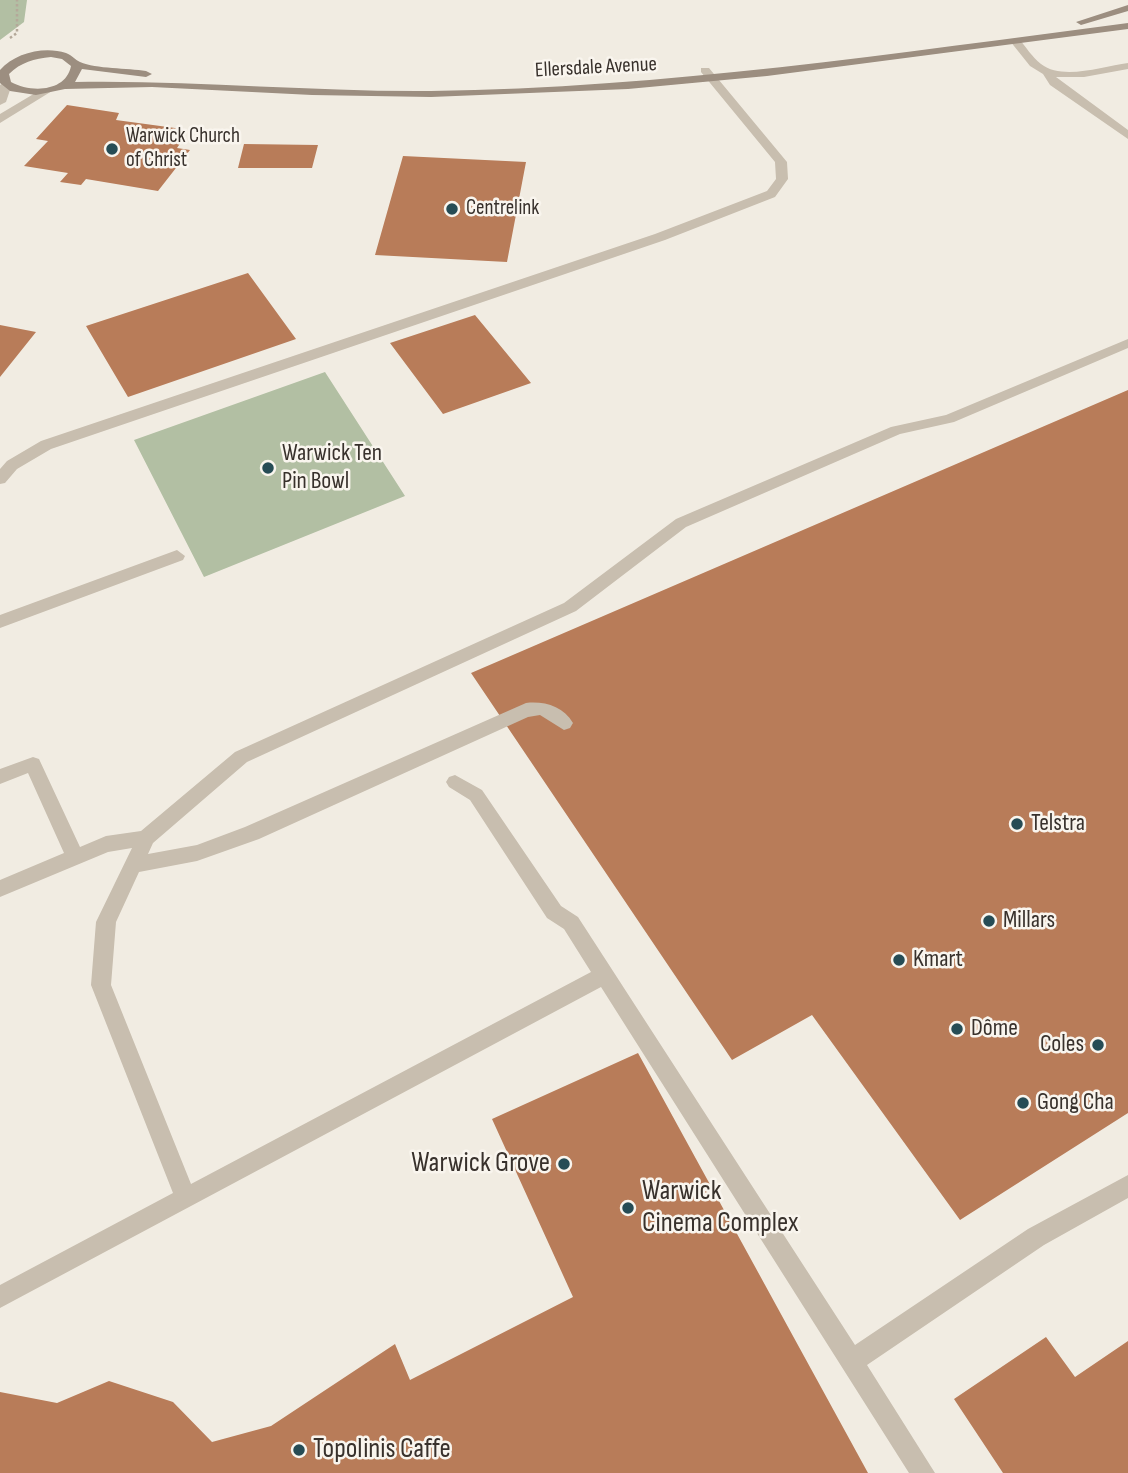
<!DOCTYPE html>
<meta charset="utf-8">
<style>
body{margin:0}
canvas{display:block;background:#f1ece2}
</style>
<canvas width="1128" height="1473"></canvas>
<script>
const g = document.querySelector('canvas').getContext('2d');
g.lineJoin = 'round';
function fillPath(path, color) {
  g.fillStyle = color;
  g.fill(path, 'evenodd');
}
function strokePath(path, color, width, dash) {
  g.strokeStyle = color;
  g.lineWidth = width;
  g.lineCap = dash ? 'butt' : 'round';
  g.setLineDash(dash || []);
  g.stroke(path);
}
function label(font, color, halo, rows, align = 'center') {
  g.font = font + ' "Sofia Sans Condensed",sans-serif';
  g.lineWidth = 5;
  g.setLineDash([]);
  g.textBaseline = 'middle';
  g.strokeStyle = halo;
  g.fillStyle = color;
  for (const [text, x, y, turn = 0] of rows) {
    g.save();
    g.translate(x, y);
    g.rotate((+turn || 0) * Math.PI / 180);
    g.textAlign = isNaN(turn) ? turn : align;
    if (halo) g.strokeText(text, 0, 0);
    g.fillText(text, 0, 0);
    g.restore();
  }
}
const green = new Path2D(`
 M0,0H27L24,22L0,40Z
 M325,372L405,496L204,577L134,440Z`);
const building = new Path2D(`
 M67,105L119,113L116,120L175,128L183,139L177,148L190,150L158,191L86,179L81,185L60,182L68,173L24,166L48,141L36,139Z
 M244,144L318,145L312,168H238Z
 M403,156L526,162L507,262L375,255Z
 M248,273L296,339L128,397L86,326Z
 M475,315L531,383L443,414L390,343Z
 M0,325L36,332L0,377Z
 M1128,390V1113L960,1220L812,1015L732,1060L471,673Z
 M638,1053L868,1473H0V1392L57,1403L109,1381L173,1402L212,1442L271,1426L395,1344L410,1380L573,1297L492,1119Z
 M1046,1337L1075,1377L1128,1341V1473H1003L954,1399Z`);
const path = new Path2D(`
 M10,38L17,33V0`);
const lane = new Path2D(`
 M1011,39H1019C1026,47 1032,57 1041,64C1063,81 1103,66 1128,63V69L1084,77H1056L1128,130V139L1050,85L1043,74L1030,66L1010,41Z
 M701,68H709L787,162L788,179L775,197L665,240L51,449L17,469L5,483L0,484V469L7,461L41,441L655,234L767,191L776,179L775,162L701,72Z
 M1128,339V348L954,422L900,434L686,527L576,611L247,762L153,843L148,854L197,845L245,827L526,703C544,701 563,706 573,723L570,728L564,730L540,715L528,717L259,839L197,861L139,872L116,922L111,985L191,1184L591,972L564,929L547,918L470,800L449,787L446,782L449,777L455,775L482,790L561,906L578,917L855,1345L1028,1229L1128,1175V1198L1044,1245L867,1365L935,1473H909L601,987L0,1308V1285L173,1193L91,985L96,922L132,848L108,852L0,897V880L64,853L28,773L0,784V769L33,757L39,759L80,847L106,836L141,831L235,752L564,603L676,519L891,427L946,415Z
 M177,550L185,556L183,560L0,628V615Z`);
const street = new Path2D(`
 M6,81L12,84L6,102L0,105V85Z
 M42,89L52,91L0,123V114Z`);
const secondary = new Path2D(`
 M1128,5V11L1081,25L1076,22Z
 M1128,23V29L767,76L628,89L431,97L312,95L152,87L65,89L36,95L10,91L0,83V70C15,53 44,46 66,53C72,55 75,60 80,62C96,69 128,68 146,71L152,74L146,77L82,69L75,82C194,80 312,92 431,91C665,88 896,53 1128,23ZM51,57L62,59L71,66C66,92 31,93 11,82L9,74C21,62 34,59 51,57Z`);
const markers = [
 [112,149,7,"#264c55"],
 [452,209,7,"#264c55"],
 [268,468,7,"#264c55"],
 [1017,824,7,"#264c55"],
 [989,921,7,"#264c55"],
 [899,960,7,"#264c55"],
 [957,1029,7,"#264c55"],
 [1098,1045,7,"#264c55"],
 [1023,1103,7,"#264c55"],
 [564,1164,7,"#264c55"],
 [628,1208,7,"#264c55"],
 [299,1450,7,"#264c55"]
];
const farStreetnames = [
 ["Ellersdale Avenue",596,68,-3]
];
const farPoinames = [
 ["Warwick Church",126,137],
 ["of Christ",126,161],
 ["Centrelink",466,209]
];
const poiNames = [
 ["Warwick Ten",282,454],
 ["Pin Bowl",282,482],
 ["Telstra",1031,824],
 ["Millars",1003,921],
 ["Kmart",913,960],
 ["Dôme",971,1029],
 ["Coles",1084,1045,"right"],
 ["Gong Cha",1037,1103]
];
const nearPoinames = [
 ["Warwick Grove",550,1164,"right"],
 ["Warwick",642,1192],
 ["Cinema Complex",642,1224],
 ["Topolinis Caffe",313,1450]
];
fillPath(green, '#b2bfa3');
fillPath(building, '#b87c59');
strokePath(path, '#b4a899', 2.5, [2.5, 2.5]);
fillPath(lane, '#c8beaf');
fillPath(street, '#c8beaf');
fillPath(secondary, '#9c8e80');
for (const [x, y, r, color] of markers) {
  const dot = new Path2D();
  dot.arc(x, y, r, 0, 2 * Math.PI);
  g.fillStyle = color;
  g.fill(dot);
  strokePath(dot, '#f9f5ee', 2.5);
}
label('21px', '#38312c', '#f9f5ee', farStreetnames);
label('21px', '#38312c', '#f9f5ee', farPoinames, 'left');
label('24px', '#38312c', '#f9f5ee', poiNames, 'left');
label('28px', '#38312c', '#f9f5ee', nearPoinames, 'left');
</script>
